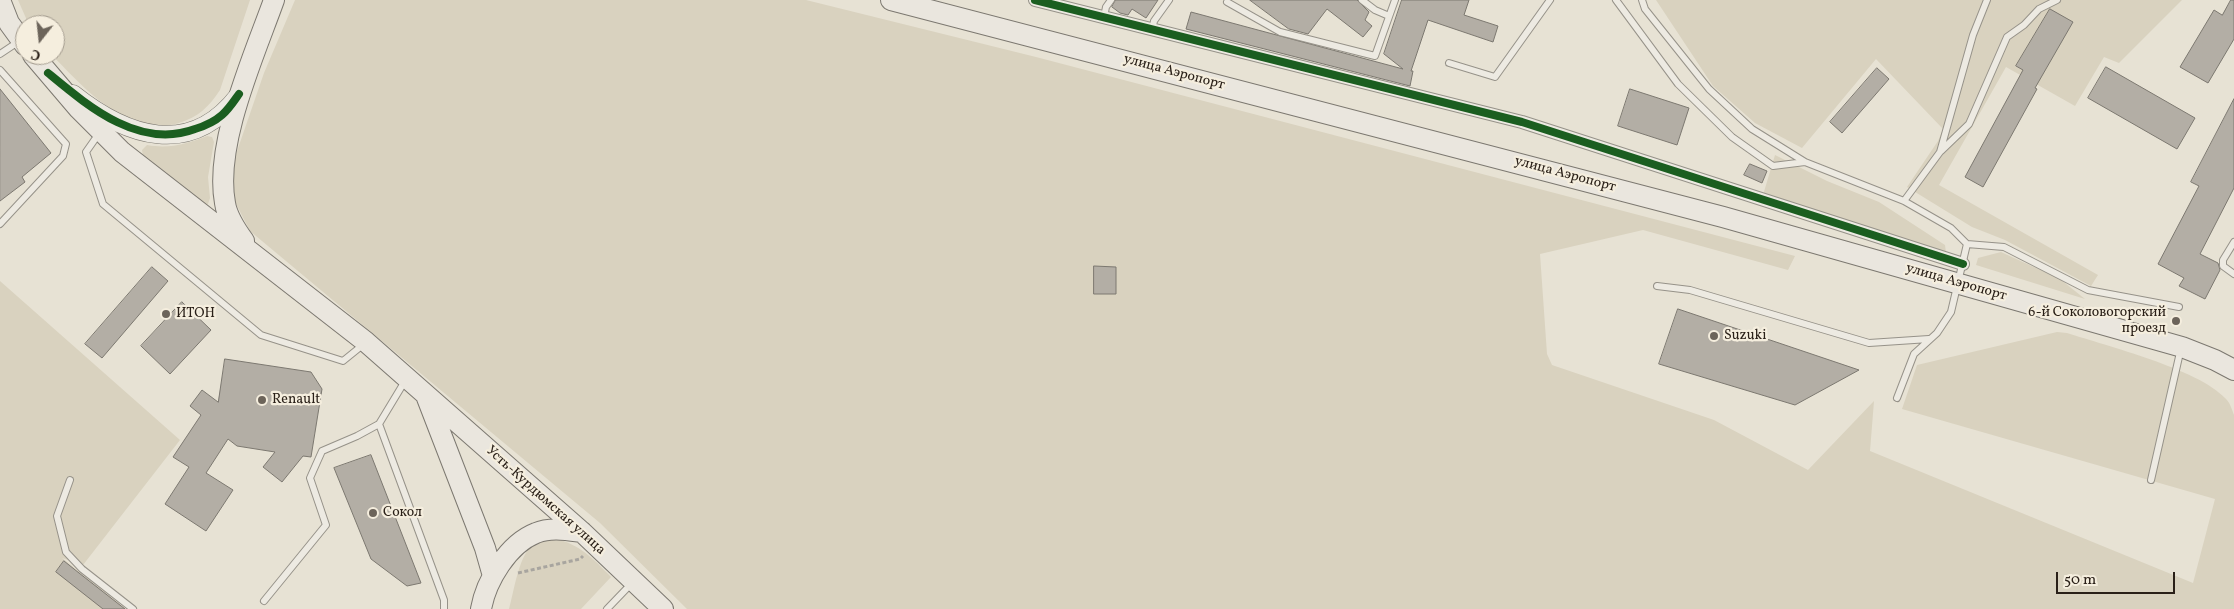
<!DOCTYPE html>
<meta charset="utf-8">
<style>
body{margin:0}
#map{position:relative;width:2234px;height:609px;overflow:hidden;background:#e7e2d4;font-family:Vollkorn,serif}
canvas{display:block}
.north{position:absolute;left:15px;top:15px;width:50px;height:50px;box-sizing:border-box;background:#f5eede;border:1px solid #a49c8f;border-radius:50%;rotate:196deg;font-size:14px;font-weight:700;line-height:20px;text-align:center;color:#2a2018}
.north::after{content:'';display:block;margin:auto;width:18px;height:22px;background:#6c645a;clip-path:polygon(50% 0,100% 100%,50% 72%,0 100%)}
.scale{position:absolute;left:2056px;top:572px;width:119px;height:22px;box-sizing:border-box;border:2px solid #2a2018;border-top:0;padding-left:6px;font-size:15px;line-height:18px;white-space:nowrap;color:#2a2018;-webkit-text-stroke:4px #f5eede;paint-order:stroke}
</style>
<div id="map">
<canvas width="2234" height="609"></canvas>
<div class="north">С</div>
<div class="scale">50 m</div>
</div>
<script>
const g = document.querySelector('canvas').getContext('2d');
g.lineJoin = 'round';
function fillPath(path, color) {
  g.fillStyle = color;
  g.fill(path, 'evenodd');
}
function strokePath(path, color, width, dash) {
  g.strokeStyle = color;
  g.lineWidth = width;
  g.lineCap = dash ? 'butt' : 'round';
  g.setLineDash(dash || []);
  g.stroke(path);
}
function label(font, color, halo, rows, align = 'center') {
  g.font = font + ' Vollkorn,serif';
  g.lineWidth = 4.5;
  g.setLineDash([]);
  g.textBaseline = 'middle';
  g.strokeStyle = halo;
  g.fillStyle = color;
  for (const [text, x, y, turn = 0] of rows) {
    g.save();
    g.translate(x, y);
    g.rotate((+turn || 0) * Math.PI / 180);
    g.textAlign = isNaN(turn) ? turn : align;
    if (halo) g.strokeText(text, 0, 0);
    g.fillText(text, 0, 0);
    g.restore();
  }
}
const green = new Path2D(`
 M18,0H250L220,90C209,107 198,117 179,123C128,139 83,87 52,55H55V25H29Z
 M295,0H806L1036,57L1795,256L1788,270L1643,230L1540,254L1547,354L1552,365L1714,420L1808,470L1874,401L1870,451L2193,583L2215,499L1902,409L1917,365L2057,332L2067,333C2107,346 2198,369 2225,398C2230,402 2232,410 2234,415V609H687L600,523L250,231L233,198L231,179L235,157L264,73Z
 M1656,0H2182L2119,63L2104,57L2075,106L2006,67L1939,185L2098,275L2091,286L2005,240L1972,227L1907,187L1938,141L1943,129L1876,59L1802,148L1755,123L1713,86Z
 M207,136L212,137L214,142L208,177L210,198L208,204L203,207L143,156L142,150L147,145C170,149 186,144 207,136Z
 M1775,155L1827,181L1879,202L1945,245L1946,253L1763,195Z
 M2001,252L2060,279L2085,299L1976,265L1978,258Z
 M0,281L180,440L83,565L62,558L126,609H0Z
 M555,538C581,546 592,557 611,577L581,609H509C514,592 519,552 535,543C541,540 549,539 555,538Z`);
const building = new Path2D(`
 M1116,0H1158L1146,18L1132,9L1128,15L1120,13L1112,7Z
 M1250,0H1357L1369,12L1365,20L1372,26L1363,37L1327,9L1308,34L1289,29Z
 M1402,0H1469L1464,15L1498,26L1493,42L1428,20L1411,71H1413L1410,86L1186,29L1191,12L1403,69L1384,54Z
 M2231,0H2234V39L2208,83L2180,67L2214,10L2222,15Z
 M2050,9L2073,22L2035,88L2037,89L1983,187L1965,177L2023,70L2016,66Z
 M2106,67L2195,118L2177,149L2088,98Z
 M1877,68L1889,79L1842,133L1830,122Z
 M0,89L51,153L22,177L25,182L0,201Z
 M1630,89L1689,108L1677,145L1618,126Z
 M2234,99V188L2200,254L2218,263L2220,270L2205,299L2179,286L2184,278L2158,264L2199,186L2191,182Z
 M1750,164L1767,171L1762,183L1744,175Z
 M1094,266L1116,267V294H1094Z
 M152,267L168,281L102,358L85,344Z
 M182,302L211,330L170,374L141,346Z
 M1678,309L1859,370L1795,405L1659,364Z
 M225,359L311,372L322,389L311,457L303,456L282,482L263,467L275,452L237,446L228,439L206,473L233,490L206,531L165,504L189,467L173,457L201,415L190,406L202,390L218,402Z
 M371,455L421,583L407,586L371,559L334,468Z
 M64,561L79,573L125,609H103L56,572Z`);
const path = new Path2D(`
 M518,573L580,559L583,556`);
const lane = new Path2D(`
 M1362,0L1375,10L1389,16
 M1616,0L1678,84L1732,137L1773,166L1805,162
 M1642,0L1645,9L1709,89L1752,129L1805,162L1904,201L1951,228L1967,244L2004,247L2088,290L2179,307
 M1227,2L1280,32L1375,56L1395,0
 M1104,17L1106,7L1111,0
 M1152,30L1154,21L1169,0
 M0,54L18,42
 M1449,63L1495,77L1550,0
 M0,70L66,144L63,156L0,224
 M100,132L86,152L103,204L261,335L343,361L364,344
 M1941,151L1969,124L2007,37L2024,25L2039,9L2057,0
 M1904,201L1940,152L1973,35L1987,0
 M2234,242L2223,260V266L2234,274
 M1657,286L1690,290L1869,343L1929,339
 M1897,398L1914,354L1937,333L1951,312L1967,244
 M379,424L444,600V609
 M70,480L57,516L66,552L82,569L133,609
 M2151,480L2181,348
 M264,601L326,525L310,478L322,451L357,436L379,424L405,381
 M607,609L632,583`);
const street = new Path2D(`
 M1035,0L1522,122L1963,264`);
const secondary = new Path2D(`
 M73,94C127,137 190,158 238,96`);
const primary = new Path2D(`
 M0,0L9,23L25,45
 M891,0L1723,217L2182,347L2215,360L2234,370
 M33,55L79,109L122,152L366,342L582,532L663,609
 M244,241C236,230 227,217 225,203C214,144 254,56 274,0
 M427,398L485,548L493,576
 M481,609C486,581 508,544 536,533C550,527 567,530 582,532`);
const cycleway = new Path2D(`
 M1035,0L1522,122L1963,264
 M48,73C88,106 139,150 195,129C205,126 214,122 222,115C229,109 234,101 239,94`);
const markers = [
 [166,314,5,"#6c645a"],
 [2176,321,5,"#6c645a"],
 [1714,336,5,"#6c645a"],
 [262,400,5,"#6c645a"],
 [373,513,5,"#6c645a"]
];
const streetNames = [
 ["улица Аэропорт",1174,73,15],
 ["улица Аэропорт",1565,175,15],
 ["улица Аэропорт",1956,283,16],
 ["Усть-Курдюмская улица",545,501,42]
];
const poiNames = [
 ["6-й Соколовогорский",2166,313,"right"],
 ["проезд",2166,329,"right"],
 ["ИТОН",176,314],
 ["Suzuki",1724,336],
 ["Renault",272,400],
 ["Сокол",383,513]
];
fillPath(green, '#d9d2bf');
fillPath(building, '#b3aea5');
strokePath(building, '#7c7870', 1);
strokePath(lane, '#969289', 8);
strokePath(street, '#969289', 14);
strokePath(secondary, '#7c7870', 19);
strokePath(primary, '#7c7870', 22);
strokePath(path, '#a8a59f', 3, [4, 2.5]);
strokePath(lane, '#edeae2', 6);
strokePath(street, '#edeae2', 12);
strokePath(secondary, '#edeae2', 18);
strokePath(primary, '#eae6de', 20);
strokePath(cycleway, '#1b5e20', 8);
for (const [x, y, r, color] of markers) {
  const dot = new Path2D();
  dot.arc(x, y, r, 0, 2 * Math.PI);
  g.fillStyle = color;
  g.fill(dot);
  strokePath(dot, '#f5eede', 2);
}
label('14px', '#2a2018', '#f5eede', streetNames);
label('14px', '#2a2018', '#f5eede', poiNames, 'left');
</script>
